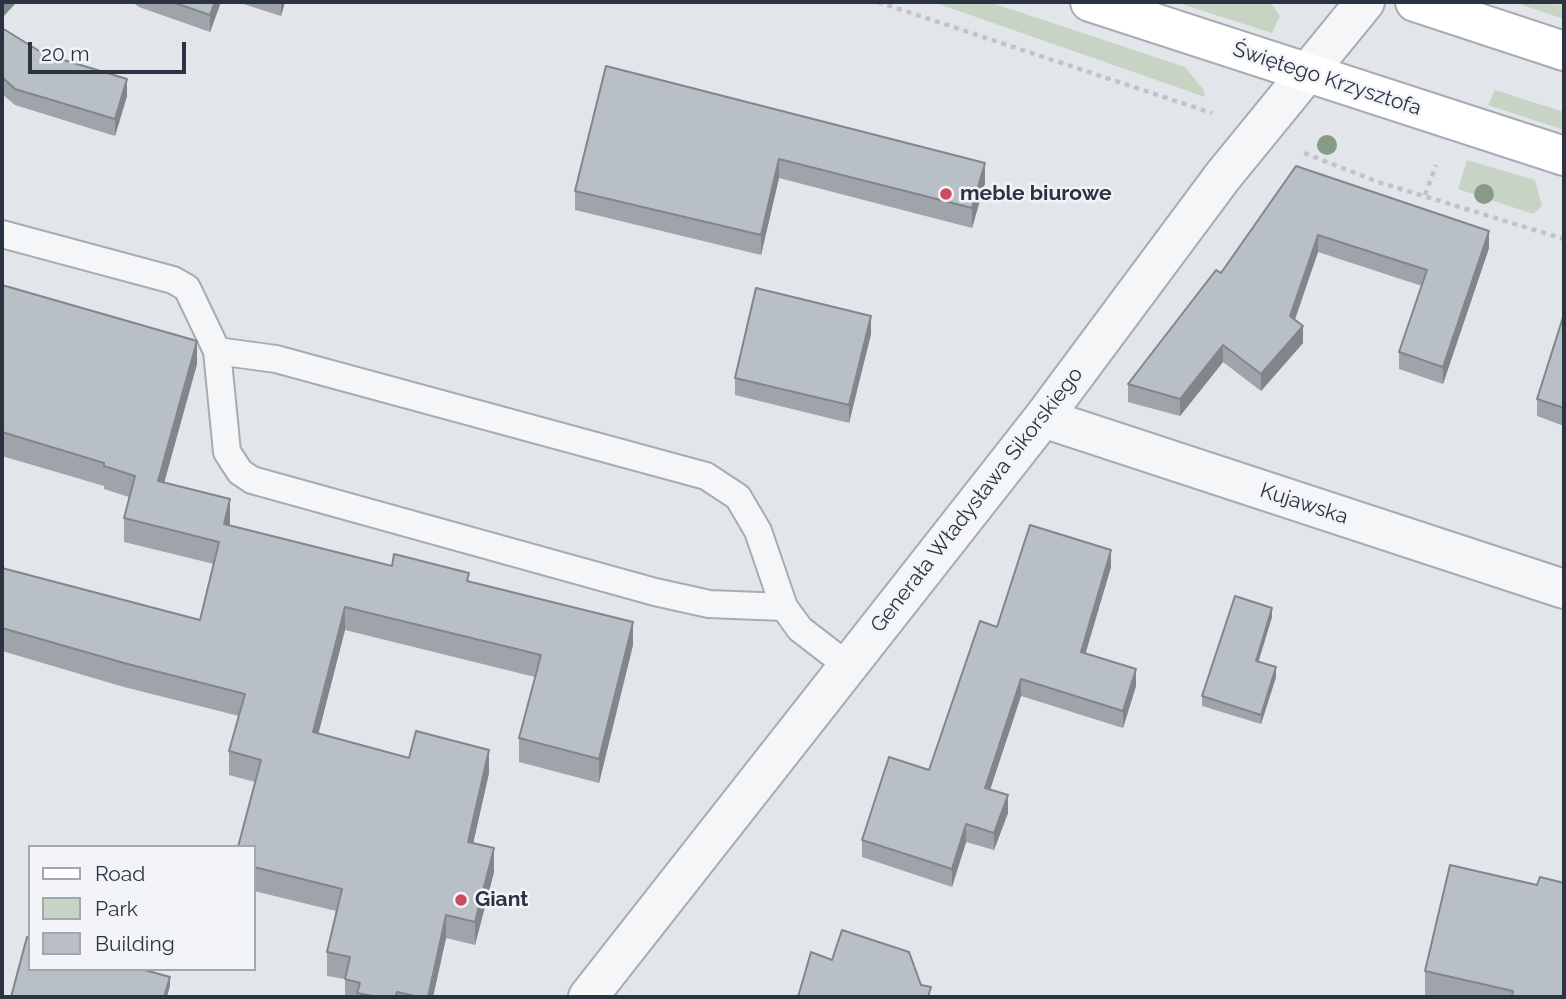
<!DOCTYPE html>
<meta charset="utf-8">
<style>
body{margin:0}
#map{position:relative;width:1566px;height:999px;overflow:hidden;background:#e2e5ea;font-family:Raleway,sans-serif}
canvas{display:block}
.frame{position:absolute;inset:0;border:4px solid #2a3342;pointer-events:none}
.legend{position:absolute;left:28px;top:845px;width:228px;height:126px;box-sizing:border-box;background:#f2f4f8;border:2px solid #a2a7af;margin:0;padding:9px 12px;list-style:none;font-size:21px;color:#2a3342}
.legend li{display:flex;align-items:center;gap:14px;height:35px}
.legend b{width:35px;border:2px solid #a2a7af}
.scale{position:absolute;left:28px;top:42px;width:158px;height:32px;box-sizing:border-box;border:4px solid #2a3342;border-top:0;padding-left:9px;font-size:21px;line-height:24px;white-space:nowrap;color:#2a3342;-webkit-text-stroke:5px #f2f4f8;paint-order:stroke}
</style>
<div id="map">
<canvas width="1566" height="999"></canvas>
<div class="frame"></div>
<ul class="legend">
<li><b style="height:9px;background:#fff"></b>Road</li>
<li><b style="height:19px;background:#c8d4c3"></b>Park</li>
<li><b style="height:19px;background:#b9bfc7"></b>Building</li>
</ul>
<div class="scale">20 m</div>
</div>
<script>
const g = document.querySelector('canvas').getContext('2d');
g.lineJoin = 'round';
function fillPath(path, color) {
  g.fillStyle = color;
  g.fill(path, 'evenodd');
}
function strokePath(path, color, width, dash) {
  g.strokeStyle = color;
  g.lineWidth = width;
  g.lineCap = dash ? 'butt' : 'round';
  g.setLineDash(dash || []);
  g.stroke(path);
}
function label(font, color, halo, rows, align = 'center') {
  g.font = font + ' Raleway,sans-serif';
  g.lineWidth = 5;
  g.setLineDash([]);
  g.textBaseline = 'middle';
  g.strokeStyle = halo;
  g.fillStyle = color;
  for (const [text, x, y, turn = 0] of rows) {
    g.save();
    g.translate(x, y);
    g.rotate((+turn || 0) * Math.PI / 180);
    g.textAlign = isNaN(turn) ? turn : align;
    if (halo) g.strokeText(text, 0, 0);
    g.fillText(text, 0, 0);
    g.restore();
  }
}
const green = new Path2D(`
 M933,2H989L1185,67L1203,89L1205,97Z
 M1175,2H1270L1280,16L1272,33Z
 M1523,2L1564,5V19L1522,5Z
 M1495,90L1564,112V130L1488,105Z
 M1467,160L1535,180L1542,206L1533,214L1458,189Z`);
const path = new Path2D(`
 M878,2L1212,113
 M1304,153L1378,182L1564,239
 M1425,195L1436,165`);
const lane = new Path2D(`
 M2,234L173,280L187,288L217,351L227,452L240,472L252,480L655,592L709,604L784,607
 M217,351L276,359L706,476L738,497L758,531L784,607L800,629L848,666`);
const street = new Path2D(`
 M1043,418L1564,589
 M588,997L1043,418L1223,176L1365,2`);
const secondary = new Path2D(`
 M1090,2L1564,156
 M1415,2L1564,51`);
const trees = [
 [1327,145],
 [1484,194]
];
const wall = new Path2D(`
 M132,2H221L210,32L139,7Z
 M237,2H285L281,16Z
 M2,28L44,54L127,96L115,136L15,105L2,94Z
 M606,66L985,183L972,228L779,178L761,255L575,210V191Z
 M1296,166L1489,248L1443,384L1399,369V352L1422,286L1318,252L1295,320L1303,343L1261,391L1223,362L1180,416L1128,402V384L1221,273Z
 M2,285L197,364L164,483L230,523L229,525L392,566L469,582L633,645L599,783L519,762V738L535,677L345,630L318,733L409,758L489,773L473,844L494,872L475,945L446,938L433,997H345V979L327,976V952L336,911L254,891L255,782L229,775V751L239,716L124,687L2,651V568L200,620L214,564L124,542V518L129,497L104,489V486L2,456Z
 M1564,314V426L1537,416V399Z
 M871,334L849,423L735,395V378Z
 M1111,567L1085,653L1136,686L1123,728L1021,696L990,790L1008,813L994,850L966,842L952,887L862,857V840L929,770L997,627Z
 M1272,617L1258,662L1276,677L1261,724L1202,706V696Z
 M1425,971L1564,997H1425Z`);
const shadedWall = new Path2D(`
 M2,2H17L2,18Z
 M215,2H221L210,32V15Z
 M281,2H285L281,16Z
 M127,79V96L115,136V119Z
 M779,159V178L761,255V235Z
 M985,163V183L972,228V208Z
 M1489,231V248L1443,384V367Z
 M1318,235V252L1290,333V316Z
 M871,316V334L849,423V405Z
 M1303,326V343L1261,391V374Z
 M197,341V364L158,505V481Z
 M1223,345V362L1180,416V399Z
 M230,499V523L224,547V524Z
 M1111,550V567L1081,669V652Z
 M345,607V630L313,755V732Z
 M1272,608V617L1256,670V661Z
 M633,622V645L599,783V759Z
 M1276,667V677L1261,724V715Z
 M1136,669V686L1123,728V711Z
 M1021,679V696L985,805V788Z
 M489,750V773L468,866V842Z
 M1008,795V813L994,850V833Z
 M966,824V842L952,887V869Z
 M494,848V872L475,945V922Z
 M446,915V938L433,997H428Z
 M170,977V986L167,997H164Z`);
const building = new Path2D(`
 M172,2H215L210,15Z
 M2,28L44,54L127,79L115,119L15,89L2,77Z
 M606,66L985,163L972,208L779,159L761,235L575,191Z
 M1296,166L1489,231L1443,367L1399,352L1427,270L1318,235L1290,316L1303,326L1261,374L1223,345L1180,399L1128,384L1216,270L1221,273Z
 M2,285L197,341L158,481L230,499L224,524L392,566L394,554L469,573L467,581L633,622L599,759L519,738L541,655L345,607L313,732L409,758L416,731L489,750L468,842L494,848L475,922L446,915L428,997H419L397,992L395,997H378L357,993L360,983L345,979L350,957L327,952L342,889L254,867V847H238L261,760L229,751L245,694L124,663L2,628V568L200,620L219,542L124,518L135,476L104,466V463L2,432Z
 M756,288L871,316L849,405L735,378Z
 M1564,314V408L1537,399Z
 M1030,525L1111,550L1081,652L1136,669L1123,711L1021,679L985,788L1008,795L994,833L966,824L952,869L862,840L889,757L929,770L980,621L997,627Z
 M1235,596L1272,608L1256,661L1276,667L1261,715L1202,696Z
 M1450,865L1537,885L1540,877L1564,883V997H1512L1513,991L1425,971Z
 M842,930L909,952L921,985L931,987L928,997H798L811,952L832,960Z
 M27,937L30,938V969H141L170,977L164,997H11Z`);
const markers = [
 [946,194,7,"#cc4b5f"],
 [461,900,7,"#cc4b5f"]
];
const streetNames = [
 ["Świętego Krzysztofa",1327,79,18],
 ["Generała Władysława Sikorskiego",977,500,-52],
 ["Kujawska",1304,504,18]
];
const poiNames = [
 ["meble biurowe",960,194],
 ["Giant",475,900]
];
fillPath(green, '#c8d4c3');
strokePath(lane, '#a7acb4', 30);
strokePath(street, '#a7acb4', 42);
strokePath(secondary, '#a7acb4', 42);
strokePath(path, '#c0c3c9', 4.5, [5, 5]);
strokePath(lane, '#f5f6f8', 26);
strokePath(street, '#f5f6f8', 38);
strokePath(secondary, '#fff', 38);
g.fillStyle = '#889a88';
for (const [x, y] of trees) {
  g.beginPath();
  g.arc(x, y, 10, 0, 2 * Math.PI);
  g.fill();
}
fillPath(wall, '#9fa4ab');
fillPath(shadedWall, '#82868b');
fillPath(building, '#b9bfc7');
strokePath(building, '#82868b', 2);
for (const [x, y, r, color] of markers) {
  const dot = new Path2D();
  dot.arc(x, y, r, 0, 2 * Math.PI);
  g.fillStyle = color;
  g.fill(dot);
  strokePath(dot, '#f2f4f8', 2.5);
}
label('21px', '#2a3342', '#f2f4f8', streetNames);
label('bold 21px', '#2a3342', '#f2f4f8', poiNames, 'left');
</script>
